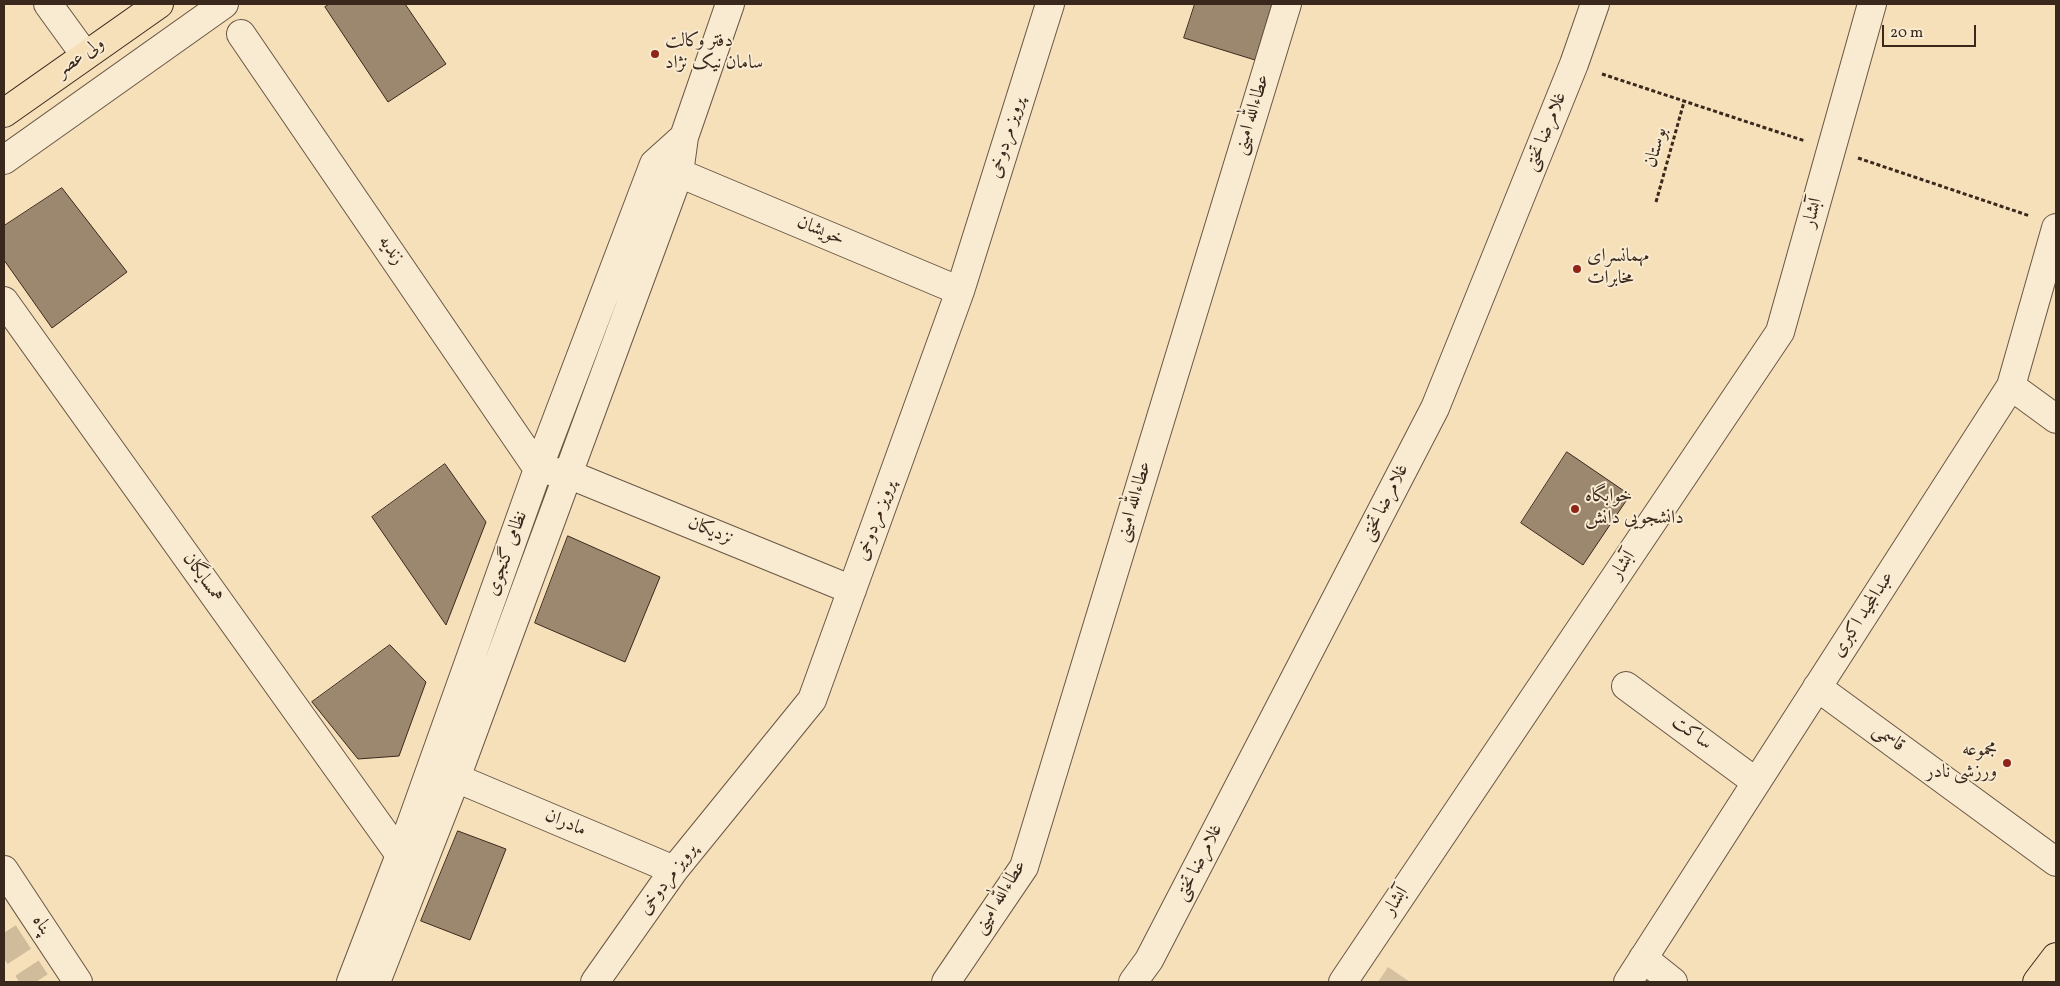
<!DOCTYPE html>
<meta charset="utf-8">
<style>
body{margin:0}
#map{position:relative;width:2060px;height:986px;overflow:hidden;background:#f5e0ba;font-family:Vollkorn,serif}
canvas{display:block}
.frame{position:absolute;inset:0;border:5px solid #3b281d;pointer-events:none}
.scale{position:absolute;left:1882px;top:25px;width:94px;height:22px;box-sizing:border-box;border:2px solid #3b281d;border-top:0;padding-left:6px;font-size:15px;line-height:18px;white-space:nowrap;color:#3b281d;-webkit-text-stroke:4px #f8ebd2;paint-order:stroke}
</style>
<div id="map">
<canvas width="2060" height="986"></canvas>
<div class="frame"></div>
<div class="scale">20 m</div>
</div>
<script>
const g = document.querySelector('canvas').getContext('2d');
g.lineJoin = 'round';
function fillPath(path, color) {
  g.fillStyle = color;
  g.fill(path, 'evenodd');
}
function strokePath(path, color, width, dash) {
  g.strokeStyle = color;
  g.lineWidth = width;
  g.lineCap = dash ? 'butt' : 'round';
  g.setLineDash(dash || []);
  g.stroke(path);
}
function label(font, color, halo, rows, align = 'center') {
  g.font = font + ' Vollkorn,Amiri,serif';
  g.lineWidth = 4;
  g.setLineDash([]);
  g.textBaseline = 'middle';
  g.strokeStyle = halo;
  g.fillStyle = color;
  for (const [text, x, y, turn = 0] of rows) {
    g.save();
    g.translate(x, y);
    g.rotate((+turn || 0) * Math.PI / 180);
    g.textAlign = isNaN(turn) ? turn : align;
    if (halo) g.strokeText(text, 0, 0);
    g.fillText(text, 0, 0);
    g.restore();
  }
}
const green = new Path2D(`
 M1388,967L1410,982H1378Z`);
const building = new Path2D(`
 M330,4H405L446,64L388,102L325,7Z
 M1195,4H1272L1255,60L1184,38Z
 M62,188L127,272L52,328L4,260V226Z
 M1567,452L1630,495L1583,565L1521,523Z
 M445,464L486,522L446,625L372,517Z
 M568,536L660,577L625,662L535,623Z
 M390,645L426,682L399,756L358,759L312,702Z
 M458,831L506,849L470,940L421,921Z`);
const highwayTunnel = new Path2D(`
 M4,933L36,982`);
const path = new Path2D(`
 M1602,74L1805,141
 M1858,158L2030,216
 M1656,202L1684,102`);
const minor = new Path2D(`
 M48,4L85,55
 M241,34L538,469L568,474L852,590
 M4,160L224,4
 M679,173L960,291
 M4,301L400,855L414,859
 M2011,386L2056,419
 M1626,686L1756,782
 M1817,687L2056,862
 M456,778L674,870
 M4,870L78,982
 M1643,958L1673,982
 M351,982L400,855L538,469L654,164L684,137
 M376,982L456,778L679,173L684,137L730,4
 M595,982L674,870L812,700L960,291L1050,4
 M946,982L1024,867L1287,4
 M1133,982L1149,960L1435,408L1574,64L1595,4
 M1343,982L1780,332L1872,4
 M1628,982L2011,386L2056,228`);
const major = new Path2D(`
 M4,113L159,4
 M2037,982L2056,957`);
const markers = [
 [655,54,5,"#8f2418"],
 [1577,269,5,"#8f2418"],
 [1575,509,5,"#8f2418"],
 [2007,763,5,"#8f2418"]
];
const poiNames = [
 ["دفتر وکالت",665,43],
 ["سامان نیک نژاد",665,65],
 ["مهمانسرای",1587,258],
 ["مخابرات",1587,280],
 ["خوابگاه",1585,498],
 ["دانشجویی دانش",1585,520],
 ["مجموعه",1997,752,"right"],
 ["ورزشی نادر",1997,774,"right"]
];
const streetNames = [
 ["ولی عصر",81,58,-35],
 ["عطاءالله امینی",1253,115,-73],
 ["غلامرضا تختی",1547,132,-68],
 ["پرویز مردوخی",1008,138,-73],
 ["بوستان",1657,148,-74],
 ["آبشار",1814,213,-74],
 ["خویشان",820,232,23],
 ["زندیه",390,251,56],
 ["عطاءالله امینی",1135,502,-73],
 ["غلامرضا تختی",1386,503,-63],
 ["پرویز مردوخی",877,521,-70],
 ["نزدیکان",710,532,22],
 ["نظامی گنجوی",508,554,-70],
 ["آبشار",1624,566,-56],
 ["همسایگان",202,578,54],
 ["عبدالمجید اکبری",1864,615,-57],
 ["ساکت",1691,734,36],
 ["قاسمی",1888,739,36],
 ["مادران",565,824,23],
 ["غلامرضا تختی",1200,863,-63],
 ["پرویز مردوخی",669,880,-53],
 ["عطاءالله امینی",1001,898,-58],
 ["آبشار",1397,902,-56],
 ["پناه",41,926,57]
];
fillPath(green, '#d5c19f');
fillPath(building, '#9c886f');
strokePath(building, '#3b281d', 1);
strokePath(highwayTunnel, '#d0bb9b', 28, [28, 14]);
strokePath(minor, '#6a5644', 30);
strokePath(major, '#3b281d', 30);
strokePath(path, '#3b281d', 3, [4, 2.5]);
strokePath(minor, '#f8ebd2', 28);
strokePath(major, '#f5e0ba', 28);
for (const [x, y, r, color] of markers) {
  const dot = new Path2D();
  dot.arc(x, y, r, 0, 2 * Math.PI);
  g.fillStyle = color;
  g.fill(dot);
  strokePath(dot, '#f8ebd2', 2);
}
label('19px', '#3b281d', '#f8ebd2', poiNames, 'left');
label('19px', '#3b281d', '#f8ebd2', streetNames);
</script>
